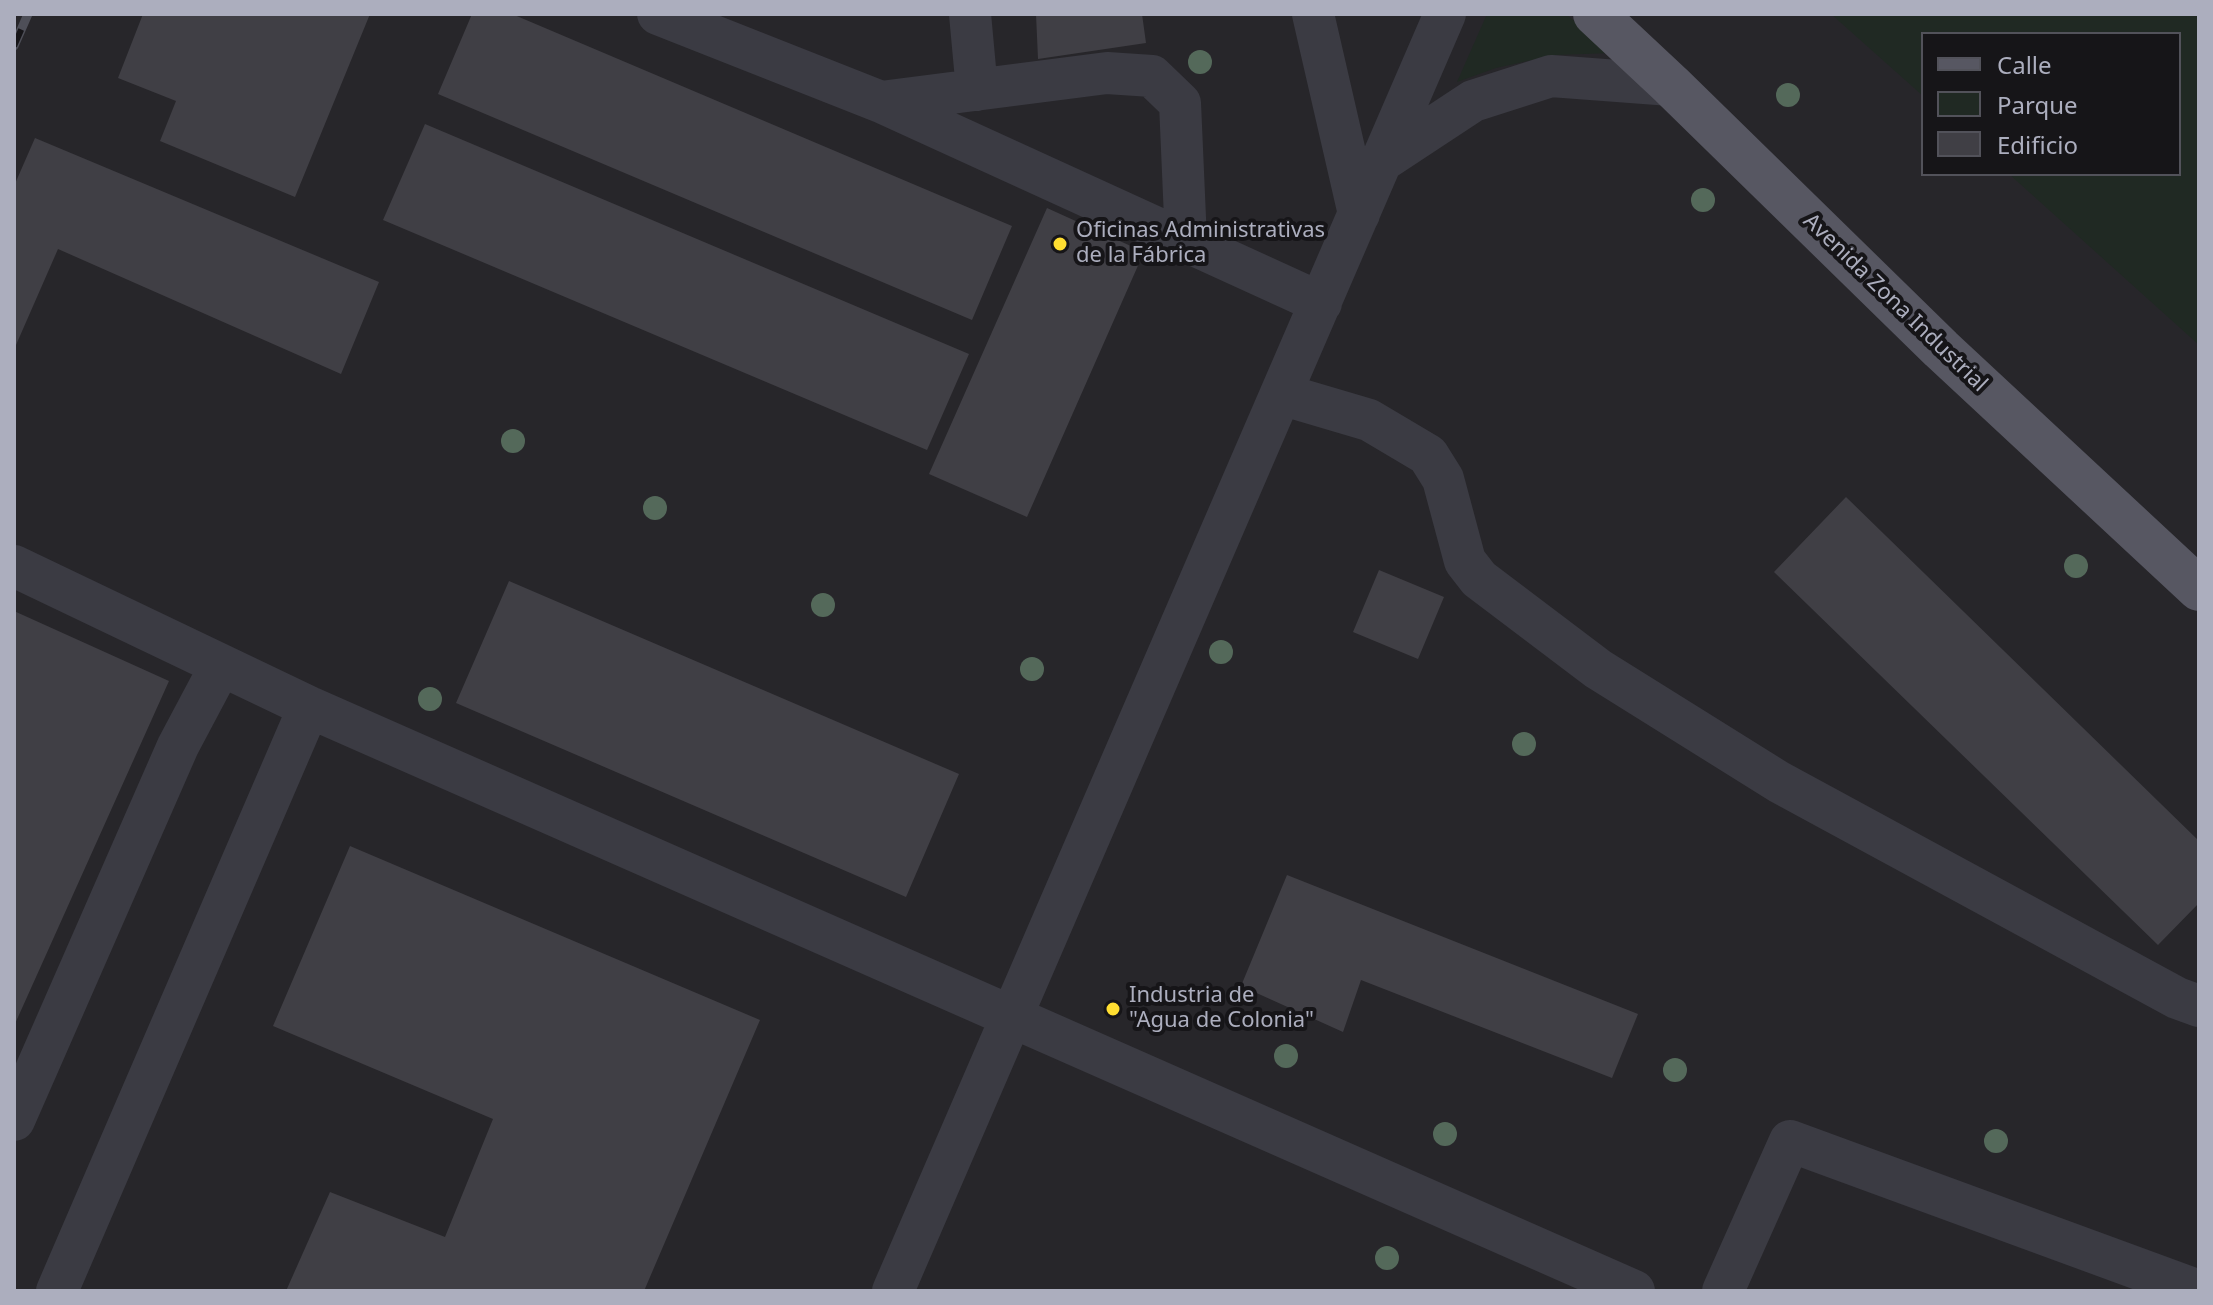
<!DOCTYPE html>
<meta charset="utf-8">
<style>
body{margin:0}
#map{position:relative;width:2213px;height:1305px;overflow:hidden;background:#1b1a1d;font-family:"Noto Sans",sans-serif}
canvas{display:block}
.frame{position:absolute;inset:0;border:16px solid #acaebe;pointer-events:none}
.legend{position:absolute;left:1921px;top:32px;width:260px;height:144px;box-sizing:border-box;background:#161518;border:2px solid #52525a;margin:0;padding:10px 14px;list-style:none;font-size:24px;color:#acaebe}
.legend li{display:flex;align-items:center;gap:16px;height:40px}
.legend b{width:40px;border:2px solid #52525a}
</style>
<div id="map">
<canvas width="2213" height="1305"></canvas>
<div class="frame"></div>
<ul class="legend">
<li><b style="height:10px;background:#575762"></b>Calle</li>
<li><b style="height:22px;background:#202923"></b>Parque</li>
<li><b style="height:22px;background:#403f45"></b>Edificio</li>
</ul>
</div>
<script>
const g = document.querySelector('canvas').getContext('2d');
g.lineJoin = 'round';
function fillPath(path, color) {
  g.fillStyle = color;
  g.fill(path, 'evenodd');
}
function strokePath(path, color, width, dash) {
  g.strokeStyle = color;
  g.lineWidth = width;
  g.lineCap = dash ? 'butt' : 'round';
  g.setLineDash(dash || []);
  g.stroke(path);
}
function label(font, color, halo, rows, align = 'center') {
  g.font = font + ' "Noto Sans",sans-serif';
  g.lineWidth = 8;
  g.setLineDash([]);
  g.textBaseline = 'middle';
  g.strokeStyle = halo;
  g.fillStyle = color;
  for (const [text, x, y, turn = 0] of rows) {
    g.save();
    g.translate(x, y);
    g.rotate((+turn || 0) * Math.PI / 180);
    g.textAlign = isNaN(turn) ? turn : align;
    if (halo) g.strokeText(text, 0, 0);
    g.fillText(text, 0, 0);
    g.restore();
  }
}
const built = new Path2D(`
 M14,14H2199V1291H14ZM1923,34H2179V174H1923Z`);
const green = new Path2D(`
 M1487,14H1566L1612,53L1555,55L1496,68L1457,82Z
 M1831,14H2199V345L2009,174H2179V34H1923V96Z`);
const building = new Path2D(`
 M143,14H370L295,197L160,141L176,101L118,78Z
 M472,14H512L1012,226L972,320L438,94Z
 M1036,14H1142L1146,43L1038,59Z
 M425,124L969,354L927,450L383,220Z
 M35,138L379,282L341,374L58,249L16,345L14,344V186Z
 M1047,208L1144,252L1027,517L929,474Z
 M1846,497L2199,841V903L2158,945L1774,572Z
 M1379,570L1444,597L1418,659L1353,632Z
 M509,581L959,774L906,897L456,703Z
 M14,611L169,681L14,1026Z
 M350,846L760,1020L644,1291H286L330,1192L445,1237L493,1119L273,1026Z
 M1287,875L1638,1014L1612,1078L1361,980L1343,1032L1241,986Z`);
const minor = new Path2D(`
 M658,14L881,102L1321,303
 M970,14L977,90
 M1313,14L1359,214
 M881,102L1107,73L1152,76L1180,103L1186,241
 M1382,161L1473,101L1551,76L1671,85
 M1281,394L1369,420L1428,455L1443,479L1465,561L1479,579L1598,669L1779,782L2177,998L2199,1006
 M14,566L309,707L1634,1291
 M14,1120L178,746L221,665
 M57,1291L309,707
 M893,1291L1445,14
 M1723,1291L1790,1141L2199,1291`);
const major = new Path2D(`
 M1595,14L1671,85L1941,349L2199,589`);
const rail = new Path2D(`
 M14,46L28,14`);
const trees = [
 [1200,62],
 [1788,95],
 [1703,200],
 [513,441],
 [655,508],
 [2076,566],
 [823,605],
 [1221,652],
 [1032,669],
 [430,699],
 [1524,744],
 [1286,1056],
 [1675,1070],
 [1445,1134],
 [1996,1141],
 [1387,1258]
];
const markers = [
 [1060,244,8,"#ffde31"],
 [1113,1009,8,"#ffde31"]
];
const poiNames = [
 ["Oficinas Administrativas",1076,231],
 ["de la Fábrica",1076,256],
 ["Industria de",1129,996],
 ["\"Agua de Colonia\"",1129,1021]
];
const streetNames = [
 ["Avenida Zona Industrial",1895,303,44]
];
fillPath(built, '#27262a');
fillPath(green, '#202923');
fillPath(building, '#403f45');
strokePath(minor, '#3b3b43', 42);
strokePath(major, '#575762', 44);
strokePath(rail, '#4e4f58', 9);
strokePath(rail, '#161518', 6, [18]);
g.fillStyle = '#54695a';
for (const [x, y] of trees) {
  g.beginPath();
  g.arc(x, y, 12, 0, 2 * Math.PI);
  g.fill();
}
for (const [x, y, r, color] of markers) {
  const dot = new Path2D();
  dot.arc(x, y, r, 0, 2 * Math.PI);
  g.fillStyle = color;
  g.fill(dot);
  strokePath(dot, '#161518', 3);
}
label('22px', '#acaebe', '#161518', poiNames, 'left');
label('22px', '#acaebe', '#161518', streetNames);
</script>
